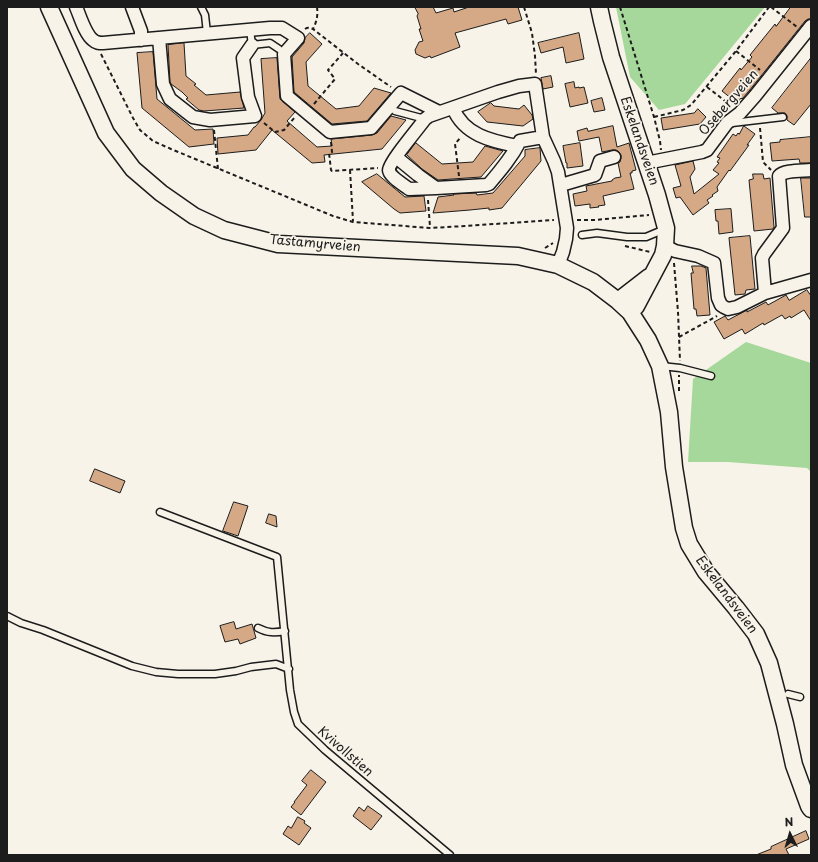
<!DOCTYPE html>
<style>
body{margin:0}
#map{position:relative;width:818px;height:862px;overflow:hidden;background:#f7f3e8;font-family:"Playpen Sans",sans-serif}
canvas{display:block}
.frame{position:absolute;inset:0;border:8px solid #1c1c1c;pointer-events:none}
.north{position:absolute;left:770px;top:814px;width:40px;height:40px;-webkit-text-stroke:3px #f7f3e8;paint-order:stroke;rotate:355deg;font-size:11px;font-weight:700;line-height:16px;text-align:center;color:#1c1c1c}
.north::after{content:'';display:block;margin:auto;width:14px;height:18px;background:#1c1c1c;clip-path:polygon(50% 0,100% 100%,50% 72%,0 100%)}
</style>
<div id="map">
<canvas width="818" height="862"></canvas>
<div class="frame"></div>
<div class="north">N</div>
</div>
<script>
const g = document.querySelector('canvas').getContext('2d');
g.lineJoin = 'round';
function fillPath(path, color) {
  g.fillStyle = color;
  g.fill(path, 'evenodd');
}
function strokePath(path, color, width, dash) {
  g.strokeStyle = color;
  g.lineWidth = width;
  g.lineCap = dash ? 'butt' : 'round';
  g.setLineDash(dash || []);
  g.stroke(path);
}
function label(font, color, halo, rows, align = 'center') {
  g.font = font + ' "Playpen Sans",sans-serif';
  g.lineWidth = 3.5;
  g.setLineDash([]);
  g.textBaseline = 'middle';
  g.strokeStyle = halo;
  g.fillStyle = color;
  for (const [text, x, y, turn = 0] of rows) {
    g.save();
    g.translate(x, y);
    g.rotate((+turn || 0) * Math.PI / 180);
    g.textAlign = isNaN(turn) ? turn : align;
    if (halo) g.strokeText(text, 0, 0);
    g.fillText(text, 0, 0);
    g.restore();
  }
}
const green = new Path2D(`
 M616,7H765L685,104L659,110L630,77Z
 M746,342L811,363V472L807,468L728,462H688L693,379Z`);
const building = new Path2D(`
 M415,7H433L436,13L453,8L454,12L469,7H518L522,20L508,24L506,19L455,33L460,47L431,58L430,56L425,58L416,54L415,50L419,42L423,41L419,29H421L417,16L418,14Z
 M791,7H811V19H808L805,21L749,91L742,99L741,98L737,103L722,91L740,68L741,70L752,57L750,55L775,24L776,26Z
 M310,33L322,44L306,62L308,86L336,109L359,106L374,88L391,93L367,121L332,124L294,92L292,57L304,43L305,38Z
 M579,33L584,59L566,63L563,47L541,53L538,43Z
 M184,43L186,76L196,84L194,85L206,95L240,92L244,108L204,111L199,110L186,99L188,98L182,92L171,84L170,82L168,45Z
 M153,52L157,99L195,130L213,129L214,144L189,147L142,108L137,53Z
 M277,58L280,99L295,112L287,121L317,147L332,146L331,139L372,135L377,133L391,116L406,120L382,149L324,155L325,162L312,163L272,130L256,150L218,154L217,138L248,135L254,127H255L261,120L265,113L261,59Z
 M811,58V104L794,125L787,120V116L785,113H778L772,108Z
 M551,76L553,87L543,89L541,78Z
 M574,82L575,88L579,87V88L584,87L588,103L570,107L565,84Z
 M602,98L605,110L594,112L591,101Z
 M491,103L494,106L519,109L524,105L532,115L533,119L523,126L487,122L478,112Z
 M698,109L706,117L700,124L663,130L661,118L694,113Z
 M613,126L617,147L629,143L636,170L632,171V173H630L634,189L603,196L605,205L598,206L599,207L590,208V204L575,206L573,194L587,191L586,186L612,181V180L615,178L621,177L618,163L620,162L621,158V155L619,152L616,150H612L602,152L599,137L579,141L577,131L587,128L588,131Z
 M744,126L755,134L747,145H749L730,171L729,170L717,187L718,191L712,195L713,196L707,200L709,203L693,215L680,197L676,198L673,188L681,186L675,165L693,161L695,169L690,177L694,194L719,174L713,170L719,163L717,162L720,158L717,157L733,134L736,136L738,133L739,134Z
 M811,137V163H800L799,159L772,161L770,143L780,142V140Z
 M416,143L442,164L473,162L485,146L503,151L481,177L438,180L422,169L407,155Z
 M580,143L583,166L567,168V163H566L563,146Z
 M540,148L541,161L502,208L489,210V208L470,210L433,213L438,197L454,195L453,194L476,193L477,195L493,193L525,156V150Z
 M377,174L405,197L424,196L426,211L400,213L394,209L362,182Z
 M753,174H763L764,179L770,178L774,227L773,229L754,231L749,180L753,179Z
 M801,178H811V217H805Z
 M731,209L733,232L719,234L718,221H716L715,210Z
 M750,236L755,289L746,290L745,294L735,295L729,238Z
 M692,266H701L706,268L710,315L697,316L696,309H694L691,273H693Z
 M807,290L811,296V321L804,310L791,318L790,316L785,319L782,315L764,325L763,323L745,334L742,329L724,339L714,322L725,316L728,320L747,310V312L766,302L768,305L786,295L789,300Z
 M95,469L125,481L120,493L90,481Z
 M234,502L248,506L238,536L223,531Z
 M269,514L276,516L277,527L266,523Z
 M234,622L236,629L252,624L256,638L240,644L238,639L225,642L220,626Z
 M311,770L326,782L301,815L291,807L295,802H294L307,785L302,781Z
 M368,806L382,816L371,830L353,816L359,807L364,811Z
 M298,817L305,821L304,823L311,828L299,845L283,834L288,826L291,828Z
 M806,831L809,839L786,849L789,855H756L771,849V847Z`);
const path = new Path2D(`
 M317,7C318,15 317,21 313,29L358,64L391,87
 M524,7L532,33L535,56L536,74
 M620,7L654,117L660,141L661,150
 M771,7L797,27
 M305,29C308,27 310,28 313,29
 M736,51L760,70
 M101,54L133,118L140,130L153,141L171,149L333,216L353,222L430,228L465,226L554,220
 M707,87L720,97L731,106
 M314,104L335,79L328,70L343,53
 M654,117L683,110L691,105L736,51L769,7
 M264,123L275,132L284,130L295,117
 M760,128L763,162L771,170
 M214,130L218,169
 M331,142L332,152L329,153L331,170L332,171L378,168
 M350,170L353,221
 M459,176L455,144L461,137
 M428,200L430,227
 M577,220H594L649,215
 M625,246L650,252
 M545,248L553,243
 M674,263L678,312L680,361
 M679,337L717,316
 M679,391V375`);
const service = new Path2D(`
 M201,7L205,15L207,33
 M250,30L252,45L270,43L279,49
 M395,111L425,119
 M732,123L783,117
 M582,235L597,233L627,237H646L665,229
 M661,366L680,368L711,376
 M160,512L277,557L290,690L294,712L298,724L325,750L450,855
 M7,616L21,623L43,630L132,666L156,672L178,674H215L236,671L251,667L276,664L289,669
 M258,628C268,633 274,633 285,631
 M788,694L800,697`);
const minor = new Path2D(`
 M76,7C80,16 85,34 93,40C96,43 99,43 103,43L270,28H282L298,38L284,54L287,96L330,132L371,128L401,93L439,112
 M132,7L141,31V40
 M159,38L163,84L170,99L193,117L210,120L255,116L248,97L243,58L252,45
 M453,108C464,135 491,141 517,146
 M543,137L520,141C512,157 501,170 489,184L486,185L436,188L409,189C404,185 389,176 389,170C388,164 420,126 425,119L429,116L498,92L519,86L535,84L543,137L554,161L558,172L567,228L566,239L563,252L558,265
 M396,157L418,175L436,188
 M646,163L702,152L707,150L727,123L740,113L755,96L811,26
 M561,185L595,175L600,161L614,157
 M665,246L675,251L698,256L714,263L718,298L721,305L724,307L728,309L737,307L765,293L811,280
 M765,293L762,258L764,254L783,228L779,176C784,170 803,171 811,170`);
const secondary = new Path2D(`
 M49,7L106,133L133,169L161,193L194,216L224,230L278,244L518,256L558,265L593,282L618,301L630,312L648,340L660,366L669,412L674,467L684,528L689,544L706,572L736,608L756,634L769,663L785,724L794,765L809,806L811,809
 M599,7L602,21L611,57L657,195L666,228L665,246L663,255L636,306L630,312
 M618,301L649,277`);
const streetNames = [
 ["Osebergveien",729,103,-49],
 ["Eskelandsveien",639,141,71],
 ["Tastamyrveien",315,244,5],
 ["Eskelandsveien",726,595,53],
 ["Kvivollstien",345,752,41]
];
fillPath(green, '#a5d89a');
fillPath(building, '#d5a886');
strokePath(building, '#1c1c1c', 1);
strokePath(service, '#1c1c1c', 9);
strokePath(minor, '#1c1c1c', 15);
strokePath(secondary, '#1c1c1c', 19);
strokePath(path, '#1c1c1c', 2, [4, 3]);
strokePath(service, '#f7f3e8', 6);
strokePath(minor, '#f7f3e8', 12);
strokePath(secondary, '#f7f3e8', 16);
label('13px', '#1c1c1c', '#f7f3e8', streetNames);
</script>
